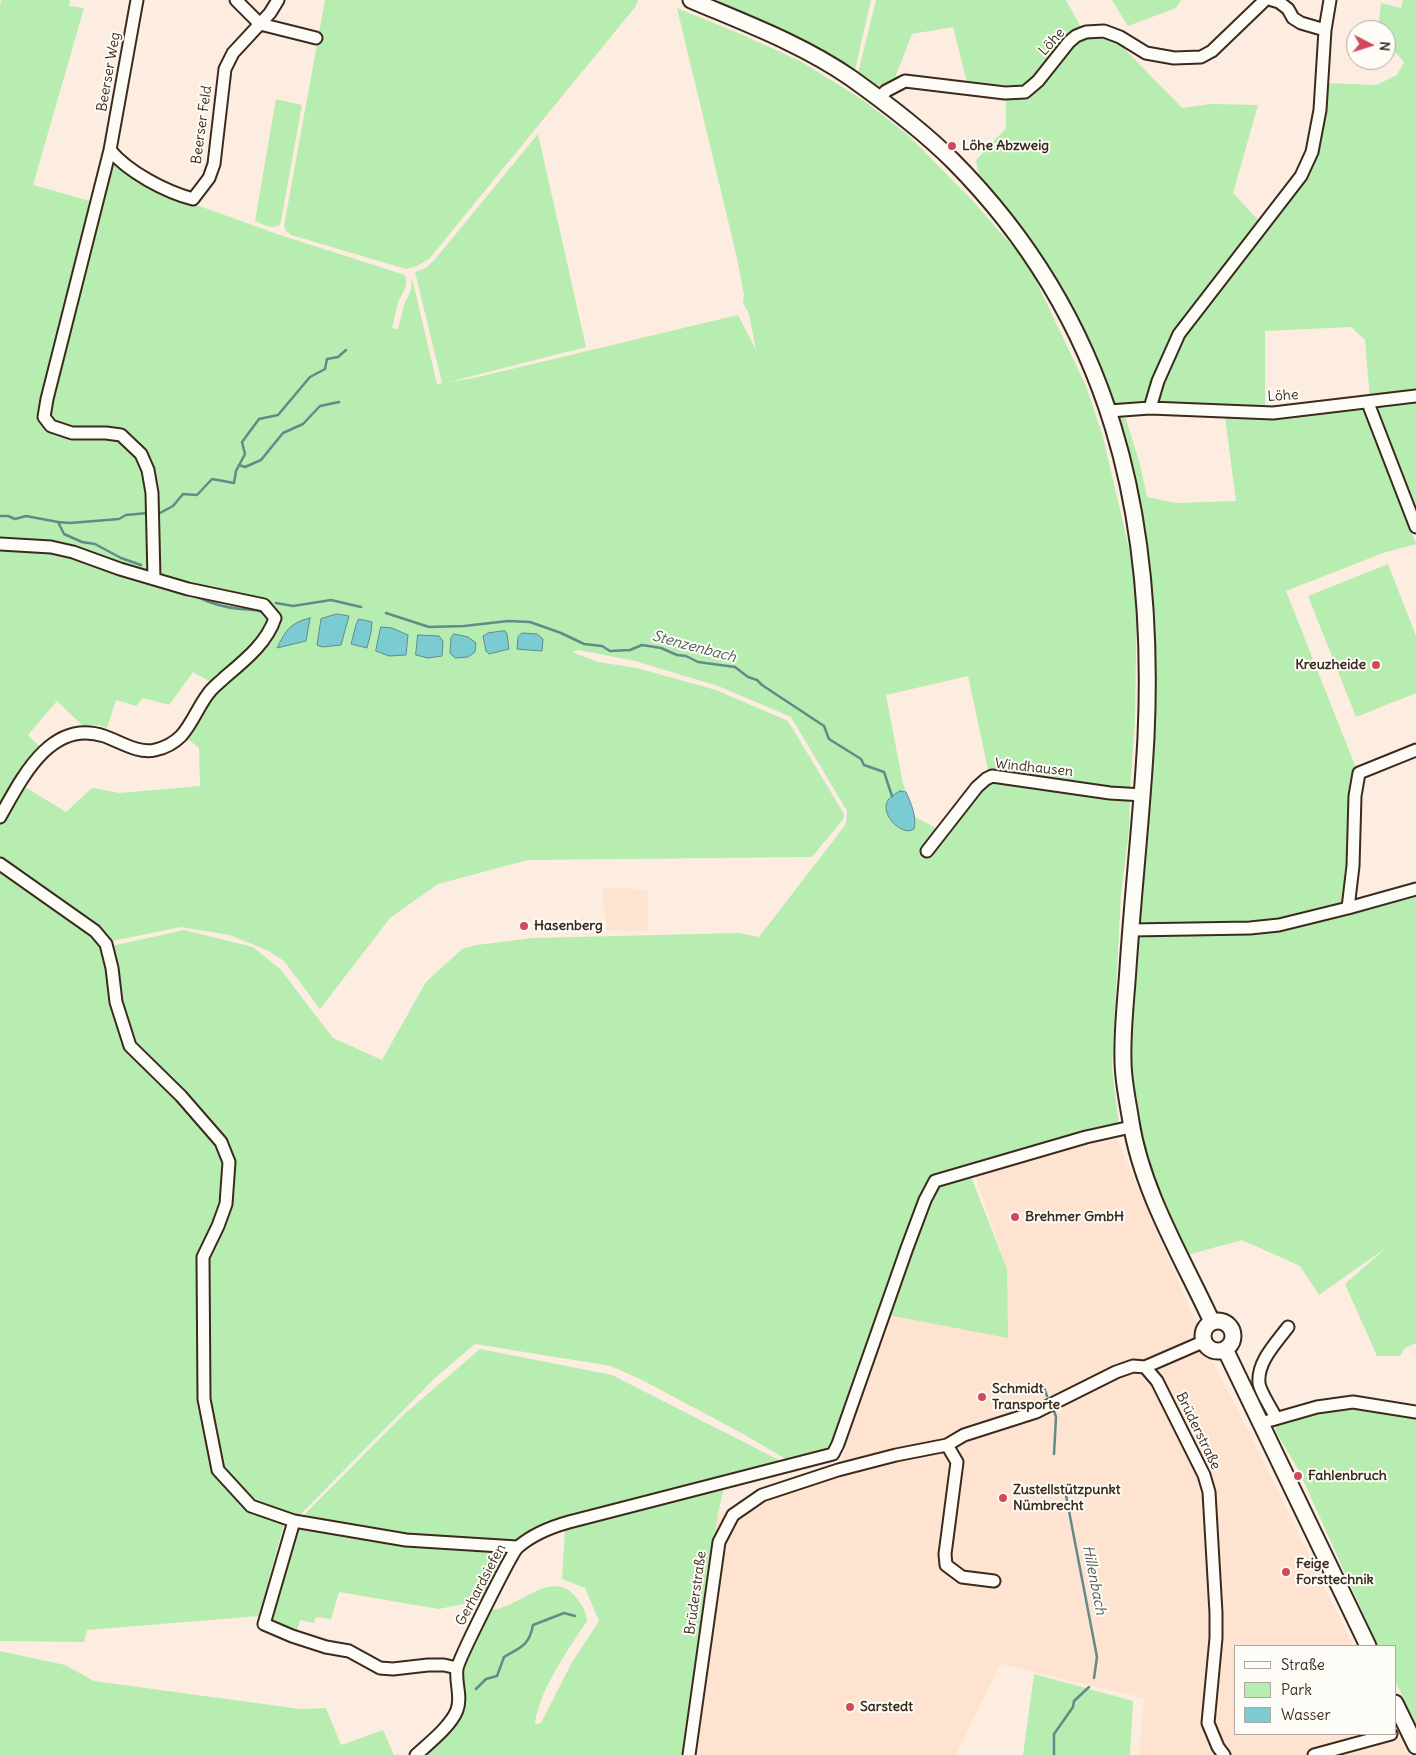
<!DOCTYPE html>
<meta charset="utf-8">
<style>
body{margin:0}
#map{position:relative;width:1416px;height:1755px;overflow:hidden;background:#fdede0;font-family:Delius,sans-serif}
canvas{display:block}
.legend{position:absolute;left:1234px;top:1645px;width:162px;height:90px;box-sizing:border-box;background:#fdfcf7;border:1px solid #afa8a0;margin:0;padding:6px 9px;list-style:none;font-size:15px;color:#3b2a1e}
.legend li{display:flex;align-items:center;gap:10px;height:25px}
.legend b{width:25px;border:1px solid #afa8a0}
.north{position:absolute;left:1346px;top:20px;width:50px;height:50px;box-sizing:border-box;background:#fdfcf7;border:1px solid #afa8a0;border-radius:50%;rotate:95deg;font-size:14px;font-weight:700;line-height:20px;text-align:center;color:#3b2a1e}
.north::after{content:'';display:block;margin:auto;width:18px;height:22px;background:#d1495b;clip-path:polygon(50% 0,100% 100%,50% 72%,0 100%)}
</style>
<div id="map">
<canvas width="1416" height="1755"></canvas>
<ul class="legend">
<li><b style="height:6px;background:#fdfcf7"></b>Straße</li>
<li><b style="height:14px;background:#b7edb0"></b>Park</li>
<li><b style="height:14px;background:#7bccd2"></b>Wasser</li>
</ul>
<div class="north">N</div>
</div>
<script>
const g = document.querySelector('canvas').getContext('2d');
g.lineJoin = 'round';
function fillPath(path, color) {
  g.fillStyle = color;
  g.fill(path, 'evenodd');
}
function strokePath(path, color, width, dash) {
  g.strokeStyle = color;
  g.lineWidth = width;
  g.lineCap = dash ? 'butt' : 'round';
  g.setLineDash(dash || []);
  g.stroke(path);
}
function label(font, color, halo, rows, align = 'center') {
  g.font = font + ' Delius,sans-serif';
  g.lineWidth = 4;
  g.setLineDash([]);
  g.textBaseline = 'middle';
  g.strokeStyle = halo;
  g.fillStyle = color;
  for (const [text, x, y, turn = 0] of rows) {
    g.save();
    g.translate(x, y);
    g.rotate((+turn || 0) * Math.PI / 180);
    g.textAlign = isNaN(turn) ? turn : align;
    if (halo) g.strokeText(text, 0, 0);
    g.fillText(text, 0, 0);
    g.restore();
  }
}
const built = new Path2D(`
 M602,888H625L648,891V931H607Z
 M1116,1137L1213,1363L1248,1430L1353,1646H1235V1734H1395V1731L1408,1755H1139L1144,1698L1000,1664L956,1755H688L718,1513L838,1470L888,1315L1007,1269L975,1176Z`);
const green = new Path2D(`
 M1,0H70L69,6L84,8L33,185L101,204L115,162L169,195L277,234L405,275C409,287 402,292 398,303C396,311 394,320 392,328L398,329L404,305L411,290L412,278L437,384L442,383L415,272L426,268L436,258L538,134L586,347L449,382L474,378L738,315L756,350L749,314L743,303L744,295L737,258L677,8L743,35L802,62L863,100L908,135L971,199L1028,264L1086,386L1103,437L1129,548L1137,594L1135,720L1130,791L1129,831L1121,894L1112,1067L1119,1126L970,1174L1007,1269L1008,1338L888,1315L833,1454L794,1464L745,1435L644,1381L611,1366L475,1344L436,1377L294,1521L285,1520L259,1616L87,1630L84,1642L0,1641V868L89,933L102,948L184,930L253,947L281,970L333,1038L382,1060L426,982L462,949L477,945L533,938L739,933L759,937L846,824L847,811L791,717L718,686L635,661L579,650L572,652L598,662L637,668L716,690L788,721L844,814V818L812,857L528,860L438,884L390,918L320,1009L284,961L267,950L229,935L181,927L108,942L0,860V824L22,785L66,812L92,788L120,793L200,786L199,748L184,736L211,694L248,660L266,628L241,657L212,683L193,672L169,705L143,698L136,706L116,700L107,728L99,725L83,726L57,701L28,735L40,747L23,765L0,807V7ZM968,676L990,779L940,830L913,816L902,779L886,695Z
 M325,0H638L636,6L429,259L417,266L406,269L291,235L286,231L284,226Z
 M703,0H871L854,74Z
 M876,0H1066L1083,31C1072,43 1035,84 1023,88C1007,93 984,87 968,86L953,27L912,34L896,75L899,83L876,89L857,77Z
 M1112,0H1181L1176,8L1128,26Z
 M1403,0H1416V393L1370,400L1365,340L1351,327L1265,331V407L1156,404L1164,379L1183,337L1265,228L1311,171L1318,149L1326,83L1376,85L1397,75L1404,62L1386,42V30H1378L1381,3L1401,8Z
 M1101,34L1113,37L1182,108L1211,104L1258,105L1233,193L1259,221L1174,333L1147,403L1113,406L1032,249L980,179L976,160L1006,128V99L1021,98L1075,43L1086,37Z
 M276,99L302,105L281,221L279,226L272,227L266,226L255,221Z
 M1416,400V514L1372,406Z
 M1363,404L1416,544L1383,553L1286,591L1356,768L1349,799V868L1343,905L1276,921L1136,926L1150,593L1142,524L1130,465L1112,412L1126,419L1140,465L1147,497L1176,503L1236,501L1225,417L1323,413Z
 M1388,564L1416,636V693L1356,717L1308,596Z
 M1416,889V1343L1405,1348L1400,1356H1377L1345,1284L1387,1247L1319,1295L1300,1266L1242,1240L1187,1255L1146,1156L1137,1119L1130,1057L1137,938L1279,925Z
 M480,1349L612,1375L783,1462L543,1527L515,1544L405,1538L300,1519L402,1416Z
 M1352,1406L1416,1417V1724L1395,1681V1646H1378L1299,1471L1275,1430L1276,1424Z
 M724,1488L718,1513L687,1755H421L439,1738L463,1712L465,1699L463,1680L464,1662L491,1610C496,1609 501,1608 506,1606C529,1597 558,1570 578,1600C583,1607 586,1612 587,1621C569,1648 538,1692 535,1724L541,1723L571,1664L599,1621L585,1588L562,1579L565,1529Z
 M296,1525L511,1550L482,1600L439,1609L339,1592L331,1619L316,1617L314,1623L300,1620L296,1634L266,1622Z
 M0,1651L65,1665L94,1681L300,1709L326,1708L341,1745L383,1730L394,1755H0Z
 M1034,1674L1133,1701L1130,1755H1023Z`);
const water = new Path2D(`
 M337,614L349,616L341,645L322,647L317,645L321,619Z
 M310,618L306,641L277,648C286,630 290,623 310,618Z
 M359,619L372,622L371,632L367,648L351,644L356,625Z
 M381,627L392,628L408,635L406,655L389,656L376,651Z
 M505,631L507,634L509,649L489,654L486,651L483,636L488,633Z
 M522,633L537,634L543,639L542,651L517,649L518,637Z
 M454,634L468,637L476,643L475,652L468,657L455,658L450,653L451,638Z
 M418,635L439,636L443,641L442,656L428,658L416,655Z
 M900,791L906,792C911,803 917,817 914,829C902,837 881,815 887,802C889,797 895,794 900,791Z`);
const stream = new Path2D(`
 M239,465L245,467L261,460L283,433L303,424L320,406L339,402
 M160,513L173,506L183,494L197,495L212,479L234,483L236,471L245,454L242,442L259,419L278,415L310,377L325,369L327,359L338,357L346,350
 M0,516H8L15,519L26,516L58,522L64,534L82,542L95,544L121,558L141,565
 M58,522L70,523L119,519L126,515L148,513
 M195,596C210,603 224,608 241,609C250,610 256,609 264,613
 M276,603L293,606L331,600L361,607
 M386,613L429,627L464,626L508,621L530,622L561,633L584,644L602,646L610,651L630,650L642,645L661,648L677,655L686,656L698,662L735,667L748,677L757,680L762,685L824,726L829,739L861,759L864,765L884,772L892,796
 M1042,1383L1047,1396
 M1054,1411L1056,1417L1054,1454
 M1064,1485L1097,1657L1094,1678
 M476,1689L486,1679L497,1676L504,1657C521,1647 529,1646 533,1625L564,1613L575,1616
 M1054,1755V1734L1073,1707L1074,1701L1089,1687`);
const minor = new Path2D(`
 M137,0L110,150L47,399L44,417L51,426L72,433H106L121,435L141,454L148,470L152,493L154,579
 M236,0L260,24L316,38
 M1272,0L1279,2L1288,9L1293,18L1301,23L1325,30
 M879,98L886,91L905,81L1005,93L1025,92L1038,81L1069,42L1076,36L1086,32L1104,31L1120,37L1146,53L1174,58L1201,57L1212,51L1265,0
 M110,150C128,172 166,192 193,199L209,178L214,164L225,69L233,53L270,13L278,0
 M1368,403L1416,527
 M1150,408L1158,381L1179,334L1301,176L1312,152L1320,110L1325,30L1330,0
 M1109,411L1150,408L1273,413L1416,396
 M0,544L51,547L73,552L120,569L188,589L264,605L275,618C267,643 244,661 224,678C219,683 212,688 208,694C198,707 192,724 181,736C174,743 164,748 155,750C138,754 119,741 104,736C50,718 21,780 0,817
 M927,851L977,787L986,779L992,776L1110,793L1143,795
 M0,864L95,931L106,944L112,968L116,1002L130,1046L181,1096L221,1142L229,1162L226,1204L218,1226L203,1257L204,1399L218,1470L251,1506L294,1521L406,1540L517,1547
 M1348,908L1416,889
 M1131,930L1250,928L1279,925L1348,908L1353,866L1355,796L1359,773L1416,750
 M1145,1367L1205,1341
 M1276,1418C1272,1409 1260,1392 1259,1383C1257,1362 1276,1343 1288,1327
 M1261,1423L1317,1407L1353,1402L1416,1412
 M294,1521L264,1624L292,1636L326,1647L349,1651L380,1668L393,1669L428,1665H444L457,1668
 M994,1581L962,1577L946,1565L945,1554L957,1462L947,1445L964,1435L1036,1412L1116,1372L1133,1366L1145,1367L1157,1381L1204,1475L1209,1492L1216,1613V1638L1208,1723L1218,1747L1224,1755
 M416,1755C428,1744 451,1726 457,1710C462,1696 455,1683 457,1669C458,1660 512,1552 518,1547C533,1534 551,1527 569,1522L833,1454L838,1444L907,1248L925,1200L935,1181L1086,1137L1131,1127
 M689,1755L719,1542L733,1515L762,1495L838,1470L896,1455L947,1445
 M1314,1755L1391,1734`);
const major = new Path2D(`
 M691,0C745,23 802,44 851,78C886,103 922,130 953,161C1112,321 1156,516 1146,737C1142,814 1133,891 1128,968C1126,999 1122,1030 1123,1061C1123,1081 1128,1102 1131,1122C1142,1192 1183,1259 1212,1322
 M1203 1336a15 15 0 1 1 30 0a15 15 0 1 1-30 0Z
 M1225,1349L1368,1646
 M1395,1703L1416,1746`);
const markers = [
 [952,146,5,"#d1495b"],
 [1376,665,5,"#d1495b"],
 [524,926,5,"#d1495b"],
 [1015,1217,5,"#d1495b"],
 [982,1397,5,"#d1495b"],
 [1298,1476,5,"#d1495b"],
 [1003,1498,5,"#d1495b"],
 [1286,1572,5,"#d1495b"],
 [850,1707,5,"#d1495b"]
];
const streetNames = [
 ["Löhe",1052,42,-48],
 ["Beerser Weg",109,72,-80],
 ["Beerser Feld",202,125,-82],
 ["Löhe",1283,396,-4],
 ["Windhausen",1034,768,6],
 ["Brüderstraße",1198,1431,64],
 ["Gerhardsiefen",481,1585,-62],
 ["Brüderstraße",696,1593,-82]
];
const poiNames = [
 ["Löhe Abzweig",962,146],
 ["Kreuzheide",1366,665,"right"],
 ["Hasenberg",534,926],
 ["Brehmer GmbH",1025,1217],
 ["Schmidt",992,1389],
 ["Transporte",992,1405],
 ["Fahlenbruch",1308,1476],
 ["Zustellstützpunkt",1013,1490],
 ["Nümbrecht",1013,1506],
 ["Feige",1296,1564],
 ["Forsttechnik",1296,1580],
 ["Sarstedt",860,1707]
];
const waterNames = [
 ["Stenzenbach",694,647,15],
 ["Hillenbach",1094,1580,79]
];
fillPath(built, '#fde3d0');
fillPath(green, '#b7edb0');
fillPath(water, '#7bccd2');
strokePath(water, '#618b8a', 1);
strokePath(stream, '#618b8a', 2.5);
strokePath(minor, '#3b2a1e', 15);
strokePath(major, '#3b2a1e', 19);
strokePath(minor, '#fdfcf7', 11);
strokePath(major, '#fdfcf7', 15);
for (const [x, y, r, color] of markers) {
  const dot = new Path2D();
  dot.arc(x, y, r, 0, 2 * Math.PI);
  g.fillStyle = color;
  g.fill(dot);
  strokePath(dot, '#fdfcf7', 2);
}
label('14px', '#3b2a1e', '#fdfcf7', streetNames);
label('bold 14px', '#3b2a1e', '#fdfcf7', poiNames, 'left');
label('italic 15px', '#4e5b54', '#fdfcf7', waterNames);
</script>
